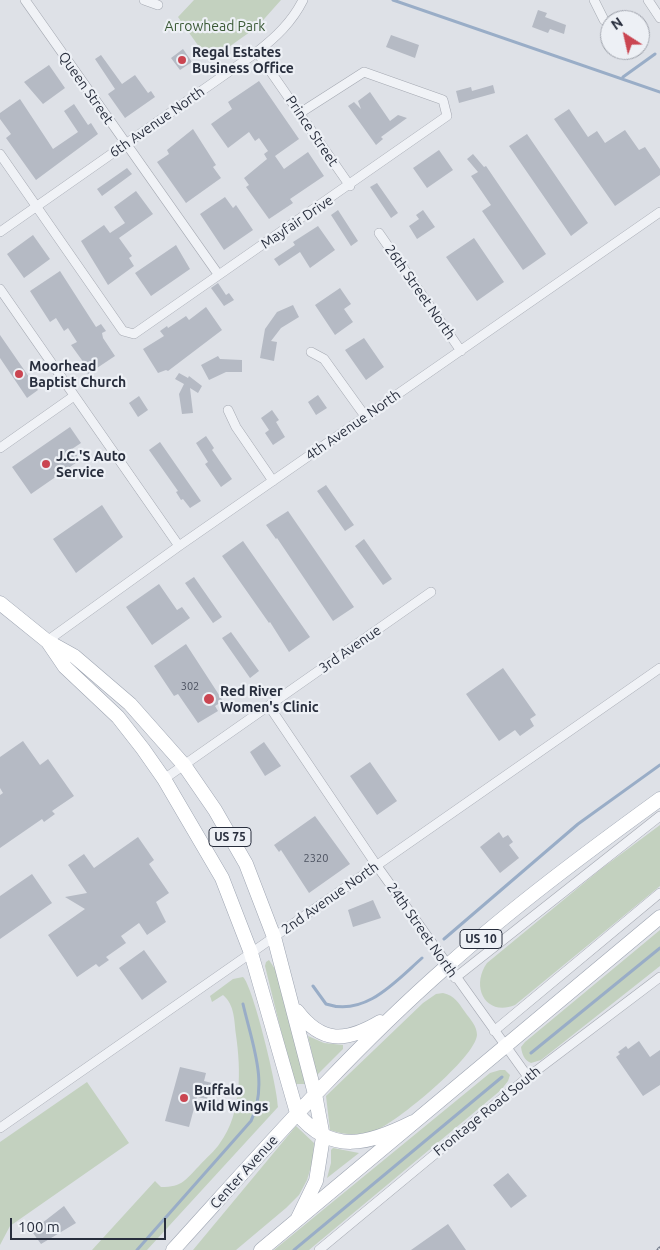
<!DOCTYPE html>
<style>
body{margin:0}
#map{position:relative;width:660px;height:1250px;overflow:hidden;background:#dee1e7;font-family:Ubuntu,sans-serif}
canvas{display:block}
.north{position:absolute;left:600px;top:10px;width:50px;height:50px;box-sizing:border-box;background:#edf0f5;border:1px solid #9ea2ab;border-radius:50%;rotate:325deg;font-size:14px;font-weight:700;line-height:20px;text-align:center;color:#282e3d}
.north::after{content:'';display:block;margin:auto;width:18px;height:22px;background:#ca4551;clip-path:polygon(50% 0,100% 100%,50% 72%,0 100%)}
.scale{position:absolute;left:10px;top:1218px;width:156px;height:22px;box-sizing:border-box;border:2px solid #282e3d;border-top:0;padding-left:6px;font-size:15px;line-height:18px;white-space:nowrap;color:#282e3d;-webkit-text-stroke:4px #edf0f5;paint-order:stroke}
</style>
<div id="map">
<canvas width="660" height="1250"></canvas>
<div class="north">N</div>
<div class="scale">100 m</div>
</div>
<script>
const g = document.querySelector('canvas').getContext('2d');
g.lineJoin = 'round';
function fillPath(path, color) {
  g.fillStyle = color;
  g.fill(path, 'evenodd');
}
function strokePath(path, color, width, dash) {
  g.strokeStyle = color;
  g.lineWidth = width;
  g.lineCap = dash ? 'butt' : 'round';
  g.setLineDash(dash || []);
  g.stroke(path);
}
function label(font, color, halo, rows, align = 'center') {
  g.font = font + ' Ubuntu,sans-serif';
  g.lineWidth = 4.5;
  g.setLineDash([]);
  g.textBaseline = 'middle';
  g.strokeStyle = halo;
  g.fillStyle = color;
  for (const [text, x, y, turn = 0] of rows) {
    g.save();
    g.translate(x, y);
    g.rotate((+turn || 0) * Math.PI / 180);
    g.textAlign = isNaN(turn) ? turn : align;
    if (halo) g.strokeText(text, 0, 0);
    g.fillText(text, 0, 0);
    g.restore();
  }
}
const green = new Path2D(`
 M194,0H281L257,27L209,61L178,17Z
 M660,825V886L515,1005C486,1017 470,987 487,963L601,869Z
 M660,930V966L541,1060L531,1063C524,1060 522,1054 521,1047L525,1042Z
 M269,960L277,972L306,1084H294L265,966L266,962Z
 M243,977C253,986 278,1089 278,1107L147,1250H92L155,1181L161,1187C183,1187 185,1180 199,1166C206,1158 215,1151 220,1143C242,1113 241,1070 236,1035C234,1021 235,1005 223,995L212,1002L210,996L233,979Z
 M443,993C455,996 458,1002 465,1012C470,1019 477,1026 477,1035C475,1058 397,1122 375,1131C361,1136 343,1135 330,1130L326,1096L423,1003L436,994Z
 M308,1036L324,1043L343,1045V1049L317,1075Z
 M500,1070H505L510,1075L508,1081L501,1090L309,1250H274L490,1073Z
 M87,1082L129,1143L10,1226L0,1245V1142Z
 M296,1126L314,1143L313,1160L307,1180L299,1195L286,1208L236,1250H193Z
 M333,1148L359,1153L327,1178L331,1163V1150Z`);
const stream = new Path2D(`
 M393,0L660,92
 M623,77L655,54
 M444,939L578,824L660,765
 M313,986L326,1004C365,1017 395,982 422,958
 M531,1053L660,948
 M137,1250L251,1121C269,1084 252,1043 243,1004
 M294,1250L502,1077`);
const building = new Path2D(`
 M538,10L547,13L545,17L566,25L564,34L550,29L548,33L532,27Z
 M391,35L419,45L415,58L386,47Z
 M183,49L192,62L180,70L171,58Z
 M101,55L122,84L135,75L148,93L151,91L155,97L125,118L108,94L115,89L95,59Z
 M49,65L65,88L43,104L24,82Z
 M259,81L299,139L275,156L284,169L308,152L324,176L290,199L293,203L269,219L246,187L249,185L244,178L267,159L264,154L268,151L259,138L255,141L249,132L228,148L211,124L232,109L228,102Z
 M493,85L495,93L459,103L456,91L471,87L472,91Z
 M370,92L390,121L398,115L407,118L381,137L383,139L376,145L348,106L354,102L361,109L358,101Z
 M20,99L53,149L78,132L64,111L74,104L88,125L91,123L98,134L36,180L6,138L11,134L0,119V113Z
 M569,109L588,137L597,131L605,143L625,130L639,150L645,147L660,169V175L615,206L554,119Z
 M193,129L216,165L213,167L221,178L186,203L157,162L169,154L167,150Z
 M527,134L588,223L571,236L509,146Z
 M439,150L453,170L427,188L413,168Z
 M473,154L484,167L486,166L546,254L523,270L482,211L491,205L471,176L478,172L467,159Z
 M127,168L132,174L102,196L97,189Z
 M377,183L398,213L391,218L370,187Z
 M136,191L153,214L119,238L132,256L129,258L134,266L108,285L81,241L104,225L110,233L125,223L114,207Z
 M225,197L233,208L236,205L253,230L224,250L200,214Z
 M338,210L358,241L351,246L331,215Z
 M423,210L435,227L417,239L409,226L419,219L416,215Z
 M318,226L335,250L310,268L300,252L279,266L274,259L295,245L293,242Z
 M33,235L50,259L24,278L7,254Z
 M474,238L504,282L477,301L446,257Z
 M176,245L190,269L151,296L135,273Z
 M60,271L96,327L101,324L106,331L102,333L103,338L115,356L88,374L82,365L84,363L71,345L77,342L68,328L64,331L56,318L50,322L30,291Z
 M218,283L226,295L229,293L234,300L224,306L211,288Z
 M340,288L351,304L344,309L353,322L335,335L315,305Z
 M293,305L299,317L281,328L271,341L277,342L274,361L260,358L265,329L277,312Z
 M206,307L222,330L168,371L166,370L158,373L143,349L164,336L160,331L167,326L168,328L186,316L189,320Z
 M0,335L38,390L27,398L0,358Z
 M364,338L384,367L366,380L345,350Z
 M218,356L220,359L242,360V372H226L209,380L201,365Z
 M179,373L188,378L189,376L202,386L198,393L190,388L193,413L182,414L179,394L184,384L175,379Z
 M318,395L327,408L316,415L308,402Z
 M139,396L148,410L138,417L129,403Z
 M272,410L279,420L276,422L285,437L273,445L265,433L269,430L261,418Z
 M70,427L81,443L72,449L80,460L31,494L12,467Z
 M206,436L214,448L212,450L232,479L221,487L205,464L208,462L196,443Z
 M160,442L201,501L190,508L183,499L181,500L176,492L178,491L149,450Z
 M326,485L354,525L345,531L317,491Z
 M102,505L123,537L76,573L53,539Z
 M288,511L354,607L333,621L277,538L276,539L266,525Z
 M364,539L392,579L383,585L355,546Z
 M243,541L310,637L289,652L270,622L269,623L222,556Z
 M194,577L222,617L213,623L185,583Z
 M159,584L177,610L182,607L190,618L152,645L126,607Z
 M231,632L259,671L250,678L222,638Z
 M186,644L223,701L215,706L218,711L198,723L178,694L174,696L154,666Z
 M503,668L536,715L530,719L534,726L520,736L515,730L499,741L466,694Z
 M23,741L40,765L48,759L74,796L52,811L55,814L44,822L42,819L0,848V795L3,793L0,788V757Z
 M264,742L281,766L265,776L250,752Z
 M370,762L397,801L377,815L350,776Z
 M315,816L350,864L309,893L281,850L279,852L274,845Z
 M499,832L503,838L508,835L513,842L509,845L519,858L500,873L480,847Z
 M138,837L154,860L149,864L169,893L156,902L166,922L147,935L139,923L121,936L126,943L106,957L109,960L99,967L96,964L77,977L48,935L85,909L65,897L87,893L68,865L84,854L94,868Z
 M32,874L52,903L0,939V896Z
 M373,900L381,918L353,927L348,910Z
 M144,950L167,982L142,1000L119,968Z
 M639,1041L650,1057L660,1050V1085L643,1096L616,1057L620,1054L618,1052L626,1046L628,1049Z
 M180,1067L206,1073L204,1081L212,1083L207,1099L197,1097L189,1127L165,1121Z
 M508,1173L527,1196L511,1208L493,1185Z
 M64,1206L76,1223L41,1244L33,1233L38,1229L37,1227Z
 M448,1224L466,1250H411Z`);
const street = new Path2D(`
 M25,0L218,274
 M144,0L158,5
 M594,0L604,20
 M648,0L660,18
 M257,52L350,186
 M0,154L123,331L134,334L447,116L443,100L364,72L300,113
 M0,232L257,52C276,37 292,22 303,0
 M379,233L461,351
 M0,289L179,546
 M311,352L324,359L365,416
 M228,410L236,427L273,481
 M0,448L74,396
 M47,641L179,546L660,212
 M269,706L377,866L528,1077
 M164,779L431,592
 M455,978L660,816
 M494,1031L660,893
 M0,1128L660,668
 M319,1250L528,1077L660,977`);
const primary = new Path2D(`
 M0,603L47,641L74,656L130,704L184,765L215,810L246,864L274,937L315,1094L323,1137L316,1181L297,1220
 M48,642L65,667L118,717L143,749L164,779L222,878L251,953L297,1113C332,1156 369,1144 413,1122
 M297,1011C322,1044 346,1042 380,1022
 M173,1250C261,1153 347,1054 446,967C513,907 587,852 660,799
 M261,1250L660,917`);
const rail = new Path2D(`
 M659,1250L660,1249`);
const markers = [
 [182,60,5,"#ca4551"],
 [19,374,5,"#ca4551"],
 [46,464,5,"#ca4551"],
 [209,699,6,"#ca4551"],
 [184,1098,5,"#ca4551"]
];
const numberNames = [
 ["302",190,686],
 ["2320",316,858]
];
const shields = [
 [230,837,42],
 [481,939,42]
];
const shieldNames = [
 ["US 75",230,837],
 ["US 10",481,939]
];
const parkNames = [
 ["Arrowhead Park",215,26]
];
const poiNames = [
 ["Regal Estates",192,52],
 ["Business Office",192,68],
 ["Moorhead",29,366],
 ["Baptist Church",29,382],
 ["J.C.'S Auto",56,456],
 ["Service",56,472],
 ["Red River",220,691],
 ["Women's Clinic",220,707],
 ["Buffalo",194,1090],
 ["Wild Wings",194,1106]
];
const streetNames = [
 ["Queen Street",86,88,55],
 ["6th Avenue North",157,122,-35],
 ["Prince Street",312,131,56],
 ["Mayfair Drive",297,222,-34],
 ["26th Street North",420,292,55],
 ["4th Avenue North",353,425,-35],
 ["3rd Avenue",350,649,-35],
 ["2nd Avenue North",330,898,-35],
 ["24th Street North",422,930,55],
 ["Frontage Road South",487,1111,-39],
 ["Center Avenue",244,1172,-48]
];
fillPath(green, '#c3d1bf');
strokePath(stream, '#99adc7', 3);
fillPath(building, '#b5bac4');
strokePath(street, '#a4a8b1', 10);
strokePath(primary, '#9ea5b2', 15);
strokePath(street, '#f0f2f6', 9);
strokePath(primary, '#fff', 14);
strokePath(rail, '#788090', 5);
strokePath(rail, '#edf0f5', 3, [9]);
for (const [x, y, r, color] of markers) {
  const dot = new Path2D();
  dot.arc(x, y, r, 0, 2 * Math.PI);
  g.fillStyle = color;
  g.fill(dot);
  strokePath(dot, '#edf0f5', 2);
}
label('11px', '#4b515f', null, numberNames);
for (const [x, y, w] of shields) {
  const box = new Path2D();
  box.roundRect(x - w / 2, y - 9.5, w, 19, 4);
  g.fillStyle = '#edf0f5';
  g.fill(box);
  strokePath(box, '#282e3d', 1);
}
label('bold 12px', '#282e3d', null, shieldNames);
label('14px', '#3a5935', '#edf0f5', parkNames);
label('bold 14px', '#282e3d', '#edf0f5', poiNames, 'left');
label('14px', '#282e3d', '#edf0f5', streetNames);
</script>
